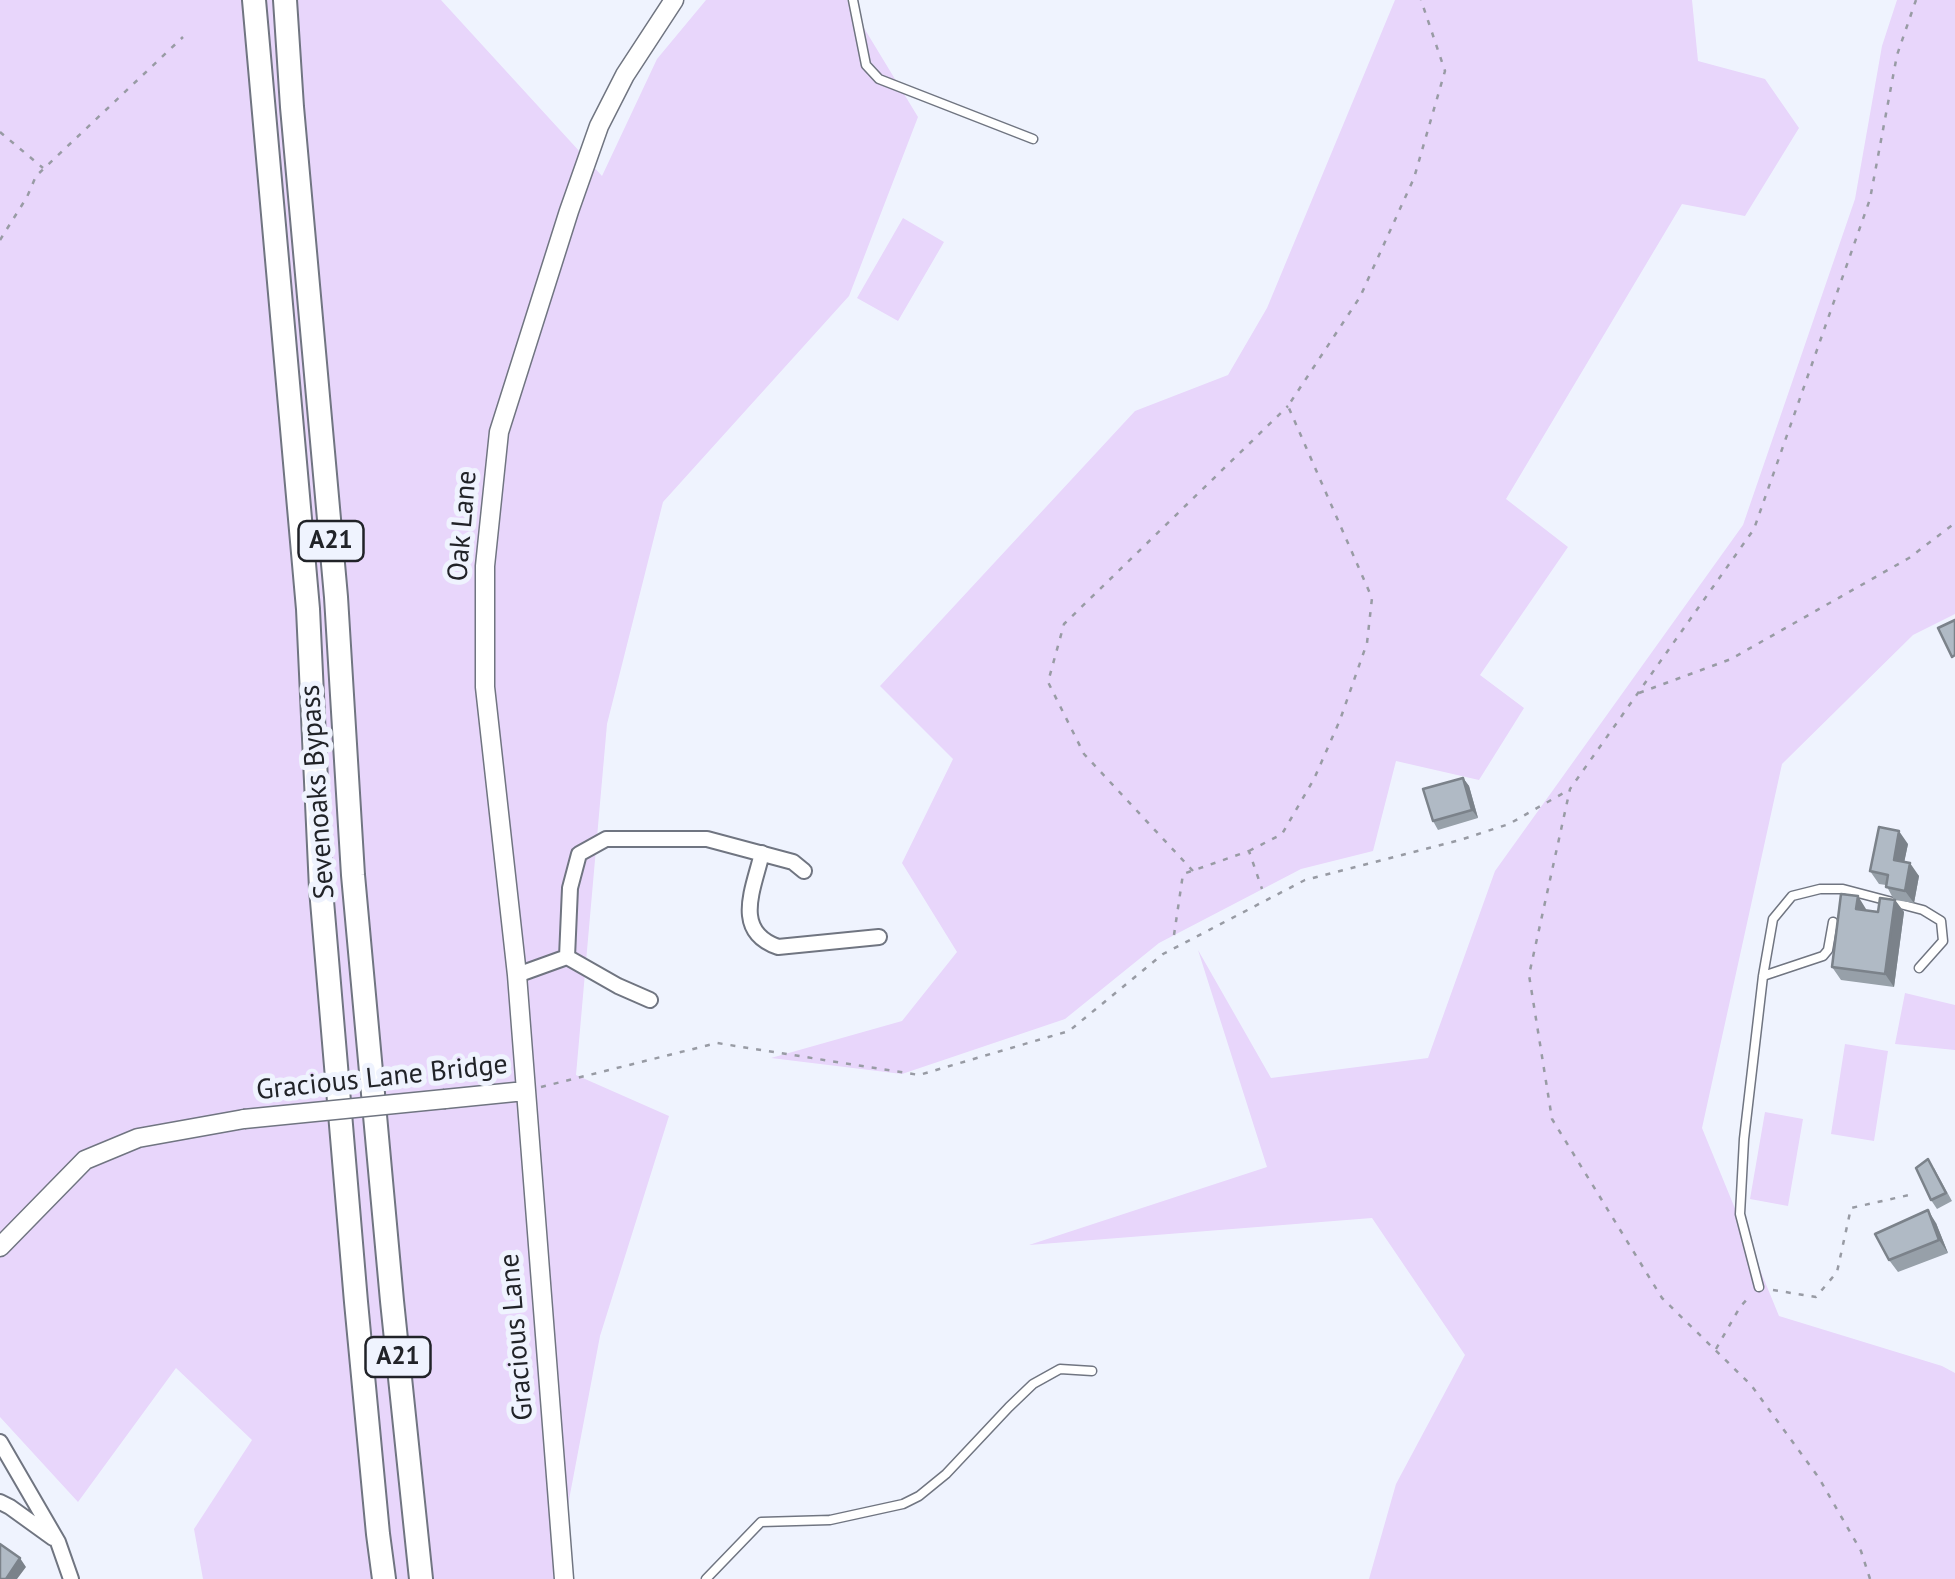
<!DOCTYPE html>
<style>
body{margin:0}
canvas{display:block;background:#eff3fe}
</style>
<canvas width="1955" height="1579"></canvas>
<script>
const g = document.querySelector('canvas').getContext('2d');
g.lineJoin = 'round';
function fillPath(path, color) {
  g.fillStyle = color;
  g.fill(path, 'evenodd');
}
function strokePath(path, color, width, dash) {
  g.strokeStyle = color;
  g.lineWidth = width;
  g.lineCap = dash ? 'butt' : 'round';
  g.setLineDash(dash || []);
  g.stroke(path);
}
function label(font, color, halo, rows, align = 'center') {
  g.font = font + ' "PT Sans",sans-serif';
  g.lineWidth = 10;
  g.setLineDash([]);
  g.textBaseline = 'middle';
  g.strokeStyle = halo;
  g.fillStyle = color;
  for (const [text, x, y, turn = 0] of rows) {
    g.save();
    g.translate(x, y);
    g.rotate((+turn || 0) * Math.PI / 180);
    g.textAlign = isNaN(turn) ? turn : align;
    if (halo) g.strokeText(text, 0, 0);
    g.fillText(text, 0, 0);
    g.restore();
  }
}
const green = new Path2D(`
 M0,0H441L602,176L657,59L706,0H847L918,117L849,296L663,502L607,724L576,1075L669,1116L600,1336L554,1579H203L194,1529L252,1440L176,1368L78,1502L0,1417Z
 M1395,0H1692L1698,61L1765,79L1799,128L1745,216L1682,204L1506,499L1568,547L1480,675L1524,708L1479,780L1396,761L1373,851L1301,869L1159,943L1065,1019L902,1074L771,1058L902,1021L957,952L902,863L953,759L880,686L1135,411L1228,375L1267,308Z
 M1897,0H1955V614L1913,635L1782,764L1702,1128L1779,1316L1942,1366L1955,1373V1579H1369L1396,1484L1465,1355L1372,1218L1029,1245L1267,1167L1198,950L1271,1078L1428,1058L1495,871L1743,525L1855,199L1882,46Z
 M903,218L944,242L898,321L857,298Z
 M1905,993L1955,1005V1050L1895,1044Z
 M1845,1044L1888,1051L1874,1141L1831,1134Z
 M1765,1112L1803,1119L1788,1206L1750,1199Z`);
const path = new Path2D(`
 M0,132L43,168
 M0,240L27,197L36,176L183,37
 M1639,693L1731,659L1909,558L1955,523
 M1249,851L1282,834L1314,779L1340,720L1367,643L1372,598L1288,406L1360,297L1414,178L1445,71L1421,0
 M1193,871L1084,754L1048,682L1064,624L1288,406
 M1174,935L1183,874L1249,851L1262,889
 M541,1087L717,1043L919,1075L1069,1031L1163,954L1305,880L1460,840L1509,824L1567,791
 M1773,1290L1816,1297L1837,1272L1851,1208L1909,1195
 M1716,1349L1740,1307L1749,1297
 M1870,1579L1861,1551L1819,1478L1751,1385L1662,1298L1552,1119L1529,975L1570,789L1754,529L1870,199L1897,55L1916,0`);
const service = new Path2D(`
 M853,0L866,65L879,79L1033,139
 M1763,976L1823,956L1828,950L1833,922
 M1759,1287L1740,1214L1744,1139L1763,976L1773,919L1792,896L1820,889H1843L1923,910L1941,921L1943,941L1919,968
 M706,1579L761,1522L830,1520L903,1504L919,1496L946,1474L1009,1407L1033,1384L1060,1369L1092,1371`);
const minor = new Path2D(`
 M762,853C754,888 732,931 778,947L879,937
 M567,957L618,986L650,1000
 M517,975L567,957L570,888L579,854L606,839H707L793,862L804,871
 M0,1442L58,1542L71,1579
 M0,1502L10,1507L53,1538`);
const tertiary = new Path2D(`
 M445,1099L525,1091
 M0,1247L85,1160L138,1138L244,1119
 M564,1579L517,975L485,687V566L499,432L569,211L599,126L625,75L674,0`);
const trunk = new Path2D(`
 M254,0L308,609L321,889L356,1302L378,1534L384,1579
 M285,0L292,107L336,597L353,875L392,1301L421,1579`);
const tertiaryBridge = new Path2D(`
 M244,1119L445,1099`);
const wall = new Path2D(`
 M1463,778L1469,786L1478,818L1438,830L1433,821Z
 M1908,844L1904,862L1919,876L1914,903L1895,900L1904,912L1894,987L1841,980L1832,967L1866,909V911L1878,912L1894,900L1886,885L1879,884L1870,871Z
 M1934,1168L1952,1201L1937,1209L1931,1200Z
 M1936,1223L1948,1253L1898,1272L1889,1260Z`);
const shadedWall = new Path2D(`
 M1463,778L1469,786L1478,818L1472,810Z
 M1899,831L1908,844L1902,873L1894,860Z
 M1910,863L1919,876L1914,903L1905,891Z
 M1858,896L1866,909L1865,922L1856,909Z
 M1895,900L1904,912L1894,987L1885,974Z
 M1928,1210L1936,1223L1948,1253L1939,1240Z
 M20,1558L26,1567L17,1579H6Z`);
const building = new Path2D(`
 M1955,620V655L1952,657L1938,628Z
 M1463,778L1472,810L1433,821L1423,789Z
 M1879,827L1899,831L1894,860L1910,863L1905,891L1886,887L1888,875L1870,871Z
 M1841,894L1858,896L1856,909L1878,912L1880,898L1895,900L1885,974L1832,967Z
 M1928,1159L1946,1193L1931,1200L1916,1168Z
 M1928,1210L1939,1240L1889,1260L1875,1234Z
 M0,1544L20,1558L6,1579H0Z`);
const shields = [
 [331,541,65],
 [398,1357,65]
];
const shieldNames = [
 ["A21",331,541],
 ["A21",398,1357]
];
const streetNames = [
 ["Oak Lane",463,526,-85],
 ["Sevenoaks Bypass",318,792,-94],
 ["Gracious Lane Bridge",382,1078,-6],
 ["Gracious Lane",517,1337,-95]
];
fillPath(green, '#e8d6fb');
strokePath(service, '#707581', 11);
strokePath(minor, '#707581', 18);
strokePath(tertiary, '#707581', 21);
strokePath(trunk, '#707581', 26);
strokePath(path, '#989ba4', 2.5, [5, 8]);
strokePath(service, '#fff', 8);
strokePath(minor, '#fff', 14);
strokePath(tertiary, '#fff', 18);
strokePath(trunk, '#fff', 22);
strokePath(tertiaryBridge, '#707581', 21, []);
strokePath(tertiaryBridge, '#fff', 18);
fillPath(wall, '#97a0a9');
fillPath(shadedWall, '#7b828a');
fillPath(building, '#b0bac5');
strokePath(building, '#7b828a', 2.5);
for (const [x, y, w] of shields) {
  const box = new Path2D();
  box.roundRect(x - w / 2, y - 20, w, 40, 8);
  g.fillStyle = '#eff3fe';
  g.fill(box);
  strokePath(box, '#212328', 2.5);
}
label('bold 25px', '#212328', null, shieldNames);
label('28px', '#212328', '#eff3fe', streetNames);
</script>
